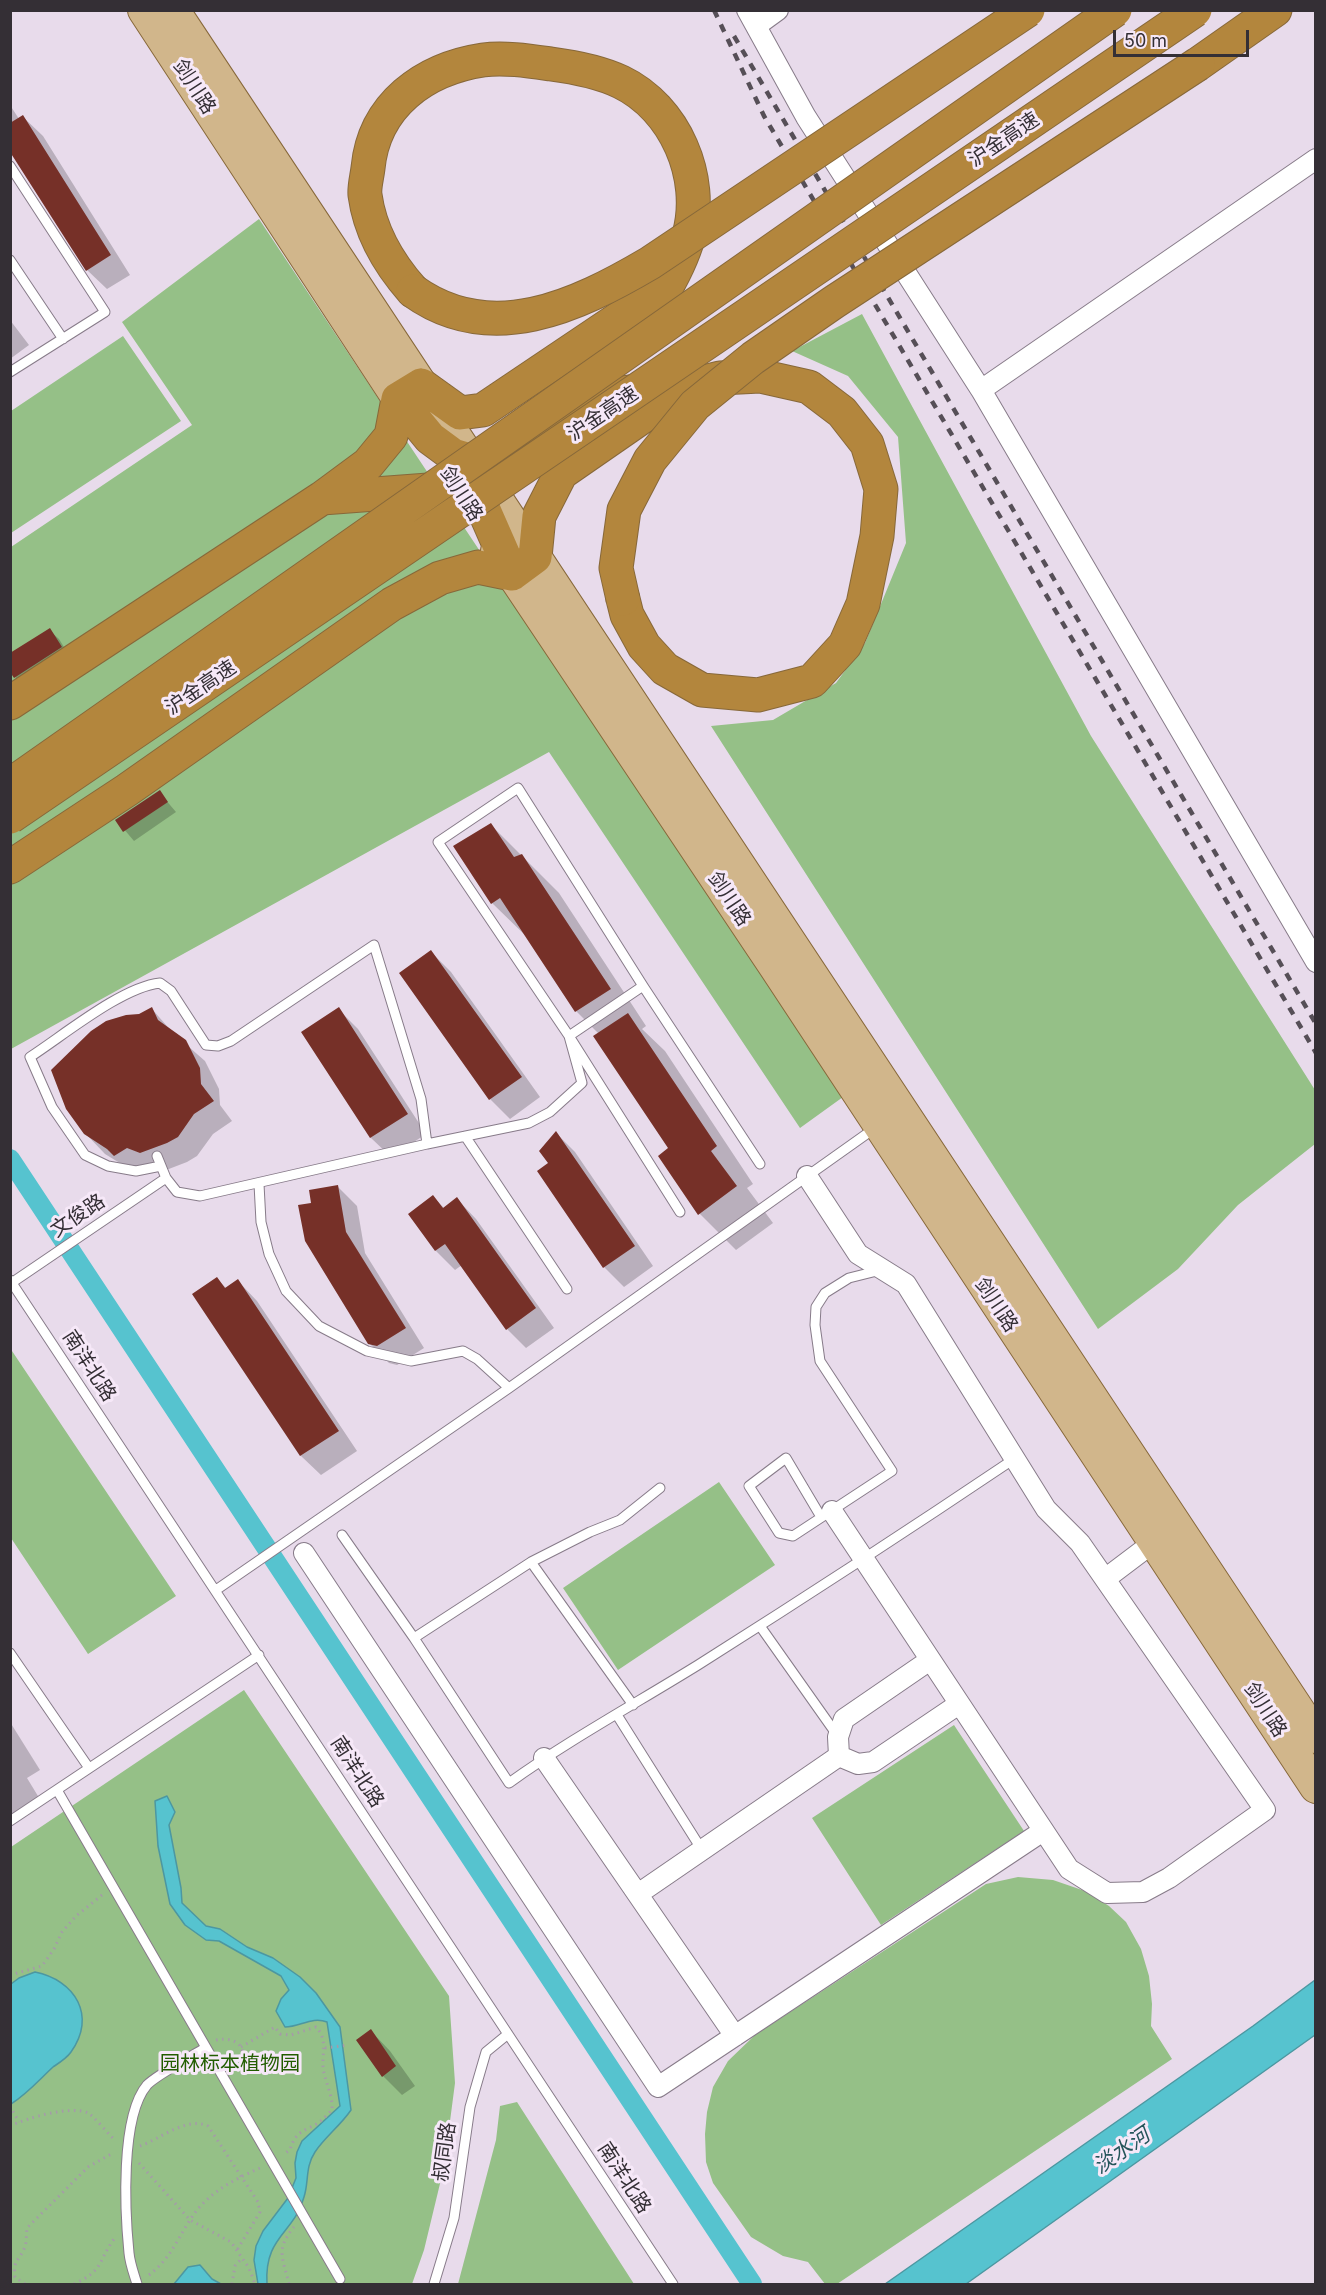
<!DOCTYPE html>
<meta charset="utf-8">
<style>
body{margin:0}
#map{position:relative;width:1326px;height:2295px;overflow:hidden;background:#e8dbeb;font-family:Inter,sans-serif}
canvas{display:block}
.frame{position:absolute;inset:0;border:12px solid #342f35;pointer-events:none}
.scale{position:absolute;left:1113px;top:30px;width:136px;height:27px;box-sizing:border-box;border:3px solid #342f35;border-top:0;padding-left:8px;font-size:18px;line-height:21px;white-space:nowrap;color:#342f35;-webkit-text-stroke:4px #f6e8f8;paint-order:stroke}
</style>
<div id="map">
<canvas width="1326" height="2295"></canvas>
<div class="frame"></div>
<div class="scale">50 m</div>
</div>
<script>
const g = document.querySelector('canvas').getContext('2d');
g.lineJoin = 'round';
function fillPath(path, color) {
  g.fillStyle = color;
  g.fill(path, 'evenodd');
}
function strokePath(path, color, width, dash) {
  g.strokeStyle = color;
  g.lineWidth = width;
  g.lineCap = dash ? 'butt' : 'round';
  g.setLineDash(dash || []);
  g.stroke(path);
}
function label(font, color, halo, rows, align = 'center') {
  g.font = font + ' Inter,"Noto Sans SC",sans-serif';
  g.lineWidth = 6;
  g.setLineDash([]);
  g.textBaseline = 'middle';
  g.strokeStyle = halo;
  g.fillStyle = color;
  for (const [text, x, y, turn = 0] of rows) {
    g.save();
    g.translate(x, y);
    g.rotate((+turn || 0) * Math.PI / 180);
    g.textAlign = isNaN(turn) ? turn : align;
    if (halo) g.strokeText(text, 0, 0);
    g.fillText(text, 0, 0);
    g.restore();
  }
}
const green = new Path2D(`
 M259,219L843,1097L800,1128L549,752L11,1049V547L192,425L122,322Z
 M862,314L1091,736L1315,1090V1144L1238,1205L1178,1269L1098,1329L711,726L773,720L836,683L865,643L906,543L898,437L848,376L792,351Z
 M123,336L181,421L11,533V411Z
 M10,1348L176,1596L88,1654L11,1538Z
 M719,1482L775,1565L618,1670L563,1588Z
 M244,1690L449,1996L455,2083L444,2167L424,2250L412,2284H11V1847Z
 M954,1725L1024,1831L881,1925L812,1818Z
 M1018,1877L1053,1880L1085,1891L1109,1906L1126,1922L1141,1949L1149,1976L1152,2004L1151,2026L1172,2059L837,2284H825L808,2262L783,2256L751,2237L713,2183L706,2162L705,2134L707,2112L713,2087L728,2061L755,2035L986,1884Z
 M517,2102L634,2284H458L496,2140L500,2106Z`);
const water = new Path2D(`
 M167,1796L175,1812L169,1825L181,1888L182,1903L206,1926L220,1929L247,1947L273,1958L300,1977L316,1993L340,2027L351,2110C340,2126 325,2137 315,2152C305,2167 309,2182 304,2197C294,2234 264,2236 267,2284H258L254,2260L256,2246L263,2231L288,2198L296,2178L295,2163L297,2152L302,2141L340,2106L327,2022C312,2016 300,2027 285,2027L276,2011L281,1999L289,1990L281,1976L219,1941L206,1940L185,1925L170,1904L158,1846L155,1801Z
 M35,1972C75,1980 97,2016 71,2052C67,2058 59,2063 53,2067C39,2080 27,2094 11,2104V1984L19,1978Z
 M1315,1980V2035L966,2284H885L1253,2026Z
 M200,2265L212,2279L221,2284H174L188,2267Z`);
const shadow = new Path2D(`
 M10,105L19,119L23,117L43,136L130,275L107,289L87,270L13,153L10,154Z
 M10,320L29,345L10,359Z
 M49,630L59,639L70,657L25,686L15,677Z
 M159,792L176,812L134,841L117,821Z
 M491,825L559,893L646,1026L642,1029L665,1051L753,1184L747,1188L773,1223L736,1250L700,1214L670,1149L599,1034L576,1011L530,940L492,903Z
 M431,952L451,972L540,1097L510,1119L490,1099L401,974Z
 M152,1009L173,1033L205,1061L219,1089L220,1105L232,1121L213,1134L197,1156L187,1162L161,1172L147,1167L128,1168L105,1154L85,1133L140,1015Z
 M338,1009L358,1029L426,1134L391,1157L371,1138L303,1033Z
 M556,1133L575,1152L653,1266L624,1287L604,1267L539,1172L550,1164Z
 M338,1187L357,1206L365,1253L424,1348L397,1365L389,1363L369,1343L313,1204Z
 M433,1197L444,1208L457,1199L476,1219L554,1328L526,1348L507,1329L462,1265L455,1270L436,1251Z
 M217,1279L227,1289L238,1281L257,1301L357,1451L321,1475L301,1456L194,1294Z
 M10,1722L40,1770L27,1778L41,1801L14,1818L10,1814Z
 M371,2031L390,2051L415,2086L402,2095L383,2076Z`);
const canal = new Path2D(`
 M10,1159L752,2284`);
const building = new Path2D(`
 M23,115L111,255L86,271L10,152V123Z
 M50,628L62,647L14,678L10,672V653Z
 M160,790L168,802L123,832L115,820Z
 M491,823L514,857L522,854L611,989L575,1012L500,898L491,904L453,846Z
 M431,950L522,1077L489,1100L399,973Z
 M152,1007L158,1020L186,1040L200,1068L201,1084L214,1101L194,1114L178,1137L167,1143L140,1153L127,1148L114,1156L107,1149L84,1134L66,1109L51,1070L91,1031L106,1021L126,1015L139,1014Z
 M339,1007L408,1114L370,1138L301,1032Z
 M628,1013L717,1146L711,1151L737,1186L698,1215L658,1156L668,1148L593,1036Z
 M556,1131L635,1246L603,1268L537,1171L548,1163L539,1151Z
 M338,1185L346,1232L406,1328L377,1346L368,1344L305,1241L298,1205L311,1203L309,1190Z
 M433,1195L443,1208L457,1197L536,1308L506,1330L445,1244L435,1251L408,1214Z
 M217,1277L225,1288L238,1279L339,1431L300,1456L192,1294Z
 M371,2029L396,2066L382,2077L356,2040Z`);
const path = new Path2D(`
 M10,1975L42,1966L54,1949L62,1932L76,1916L102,1895
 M216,2040C240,2035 253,2054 232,2070
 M241,2047L275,2027L280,2034L291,2035L316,2027C328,2040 322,2052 323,2068C325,2082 333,2095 332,2110C329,2113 325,2117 322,2120C307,2132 296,2128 290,2150L284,2154
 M325,2048L348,2045
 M10,2106L19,2122
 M10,2126C27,2118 71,2105 88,2113C93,2115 109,2135 115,2140
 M140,2146C160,2139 187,2116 208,2126L258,2202L260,2212L237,2250
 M139,2163L190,2220L231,2242L249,2268L255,2284
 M149,2275C170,2259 177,2240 190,2220C207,2193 233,2180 260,2168
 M25,2284L15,2277C13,2260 18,2262 24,2249C27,2243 26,2235 27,2228L88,2167L113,2153
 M74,2284C104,2270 97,2263 114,2239
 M232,2284L235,2266L242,2258
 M289,2284C283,2258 275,2250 294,2227`);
const lane = new Path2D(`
 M10,166L105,312L10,372
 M10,260L63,339
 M569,1036L643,986
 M465,1136L567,1289
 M157,1156L166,1178L177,1192L200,1196L427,1144
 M161,1166L136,1171L108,1166L85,1155L52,1107L30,1057C64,1035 122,987 160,983L171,991L206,1045L218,1046L231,1041L374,945L421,1099L427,1144L529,1123L550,1112L582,1083L569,1036
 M259,1184L261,1222L269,1254L286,1291L319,1326L367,1351L411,1361L463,1351L477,1359L509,1388
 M680,1212L569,1036L438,842L518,788L643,986L760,1164
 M10,1280L673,2284
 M10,1284L166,1178
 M821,1517L786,1458L749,1486L779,1533L793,1536L892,1471L820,1361L815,1325L816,1307L825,1293L849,1278L881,1270
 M342,1535L414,1638L509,1783C569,1740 635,1704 698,1665C804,1598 910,1529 1014,1459
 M531,1562L633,1705
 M216,1590L509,1388L875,1128
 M760,1626L837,1735
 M414,1638L531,1562L590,1532L620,1520L660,1488
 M10,1653L89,1768
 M617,1715L702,1850
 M57,1790L340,2279
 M10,1821L259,1655
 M137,2284C134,2274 130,2264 129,2253C125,2213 120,2117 147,2085C155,2076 192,2056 205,2048
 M434,2284L454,2218L470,2107L486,2052L508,2034`);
const street = new Path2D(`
 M747,10L806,117L981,390L1316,962
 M756,26L778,10
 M981,390L1316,159
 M807,1176L858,1254L906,1284L1046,1509L1080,1543L1265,1810L1169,1878L1143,1892L1107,1893L1069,1869L832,1511
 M304,1553L658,2087L1043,1831
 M1105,1579L1154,1542
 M839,1756L838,1737L844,1719L930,1660
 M839,1756L858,1764L873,1762L959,1704
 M544,1758L735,2036
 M638,1894L839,1756`);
const primary = new Path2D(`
 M144,10L413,421
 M173,10L1316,1737
 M497,551L776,968L1316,1787`);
const highway = new Path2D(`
 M1198,64L1275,10
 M413,291C389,264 370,232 365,195C364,187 367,177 368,168C374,105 424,69 483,60C504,57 530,61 551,64C574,67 600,72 621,82C675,108 705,177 689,235C677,278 646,321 619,356
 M421,385L460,413L483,410L654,295
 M398,399L430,438L453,455L470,460L490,458L511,450L597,397L642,390
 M505,439L480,474L476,492L512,574
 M322,498L442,489
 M10,703L322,498L368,464L391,436L398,399L421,385
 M10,867L127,790L392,604L440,578L478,567L512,574L535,557L539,516L561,473L678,392L696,384L720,378L760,376L809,387L842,412L867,444L881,489L877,536L863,604L845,645L812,681L758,695L702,690L665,669L644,646L627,615L623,599`);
const rail = new Path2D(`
 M714,10L764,116L1316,1053
 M734,36L1316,1024`);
const highwayBridge = new Path2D(`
 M413,291C491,347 577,306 650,263L1028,10
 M623,599L616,568L624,510L650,460L695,405L753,358L834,302L1198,64
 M10,785L1115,10
 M10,817L1195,10`);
const streetNames = [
 ["剑川路",194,87,57],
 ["沪金高速",1004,140,-34],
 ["沪金高速",603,414,-34],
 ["剑川路",461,494,57],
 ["沪金高速",201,688,-34],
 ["剑川路",729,899,56],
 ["文俊路",78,1216,-34],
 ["剑川路",996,1305,56],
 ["南洋北路",89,1366,57],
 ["剑川路",1265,1710,57],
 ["南洋北路",357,1772,57],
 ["叔同路",445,2152,-82],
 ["南洋北路",624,2178,57]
];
const parkNames = [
 ["园林标本植物园",230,2064]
];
const waterNames = [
 ["淡水河",1122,2151,-35]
];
fillPath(green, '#95c087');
fillPath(water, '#56c3cf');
strokePath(water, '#4c97a1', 1.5);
fillPath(shadow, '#0003');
strokePath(canal, '#56c3cf', 20);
fillPath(building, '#763028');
strokePath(lane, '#877b89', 11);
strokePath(street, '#877b89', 22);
strokePath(primary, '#87683a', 34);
strokePath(highway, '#87683a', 35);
strokePath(path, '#a59ba8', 3, [1.5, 4.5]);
strokePath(lane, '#fff', 9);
strokePath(street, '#fff', 20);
strokePath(primary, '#d1b68b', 32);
strokePath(highway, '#b3863d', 33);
strokePath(rail, '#564f57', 4.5, [8, 8]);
strokePath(highwayBridge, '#87683a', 35, []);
strokePath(highwayBridge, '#b3863d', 33);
label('20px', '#342f35', '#f6e8f8', streetNames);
label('20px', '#225d00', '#f6e8f8', parkNames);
label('italic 21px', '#25555a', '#f6e8f8', waterNames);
</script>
